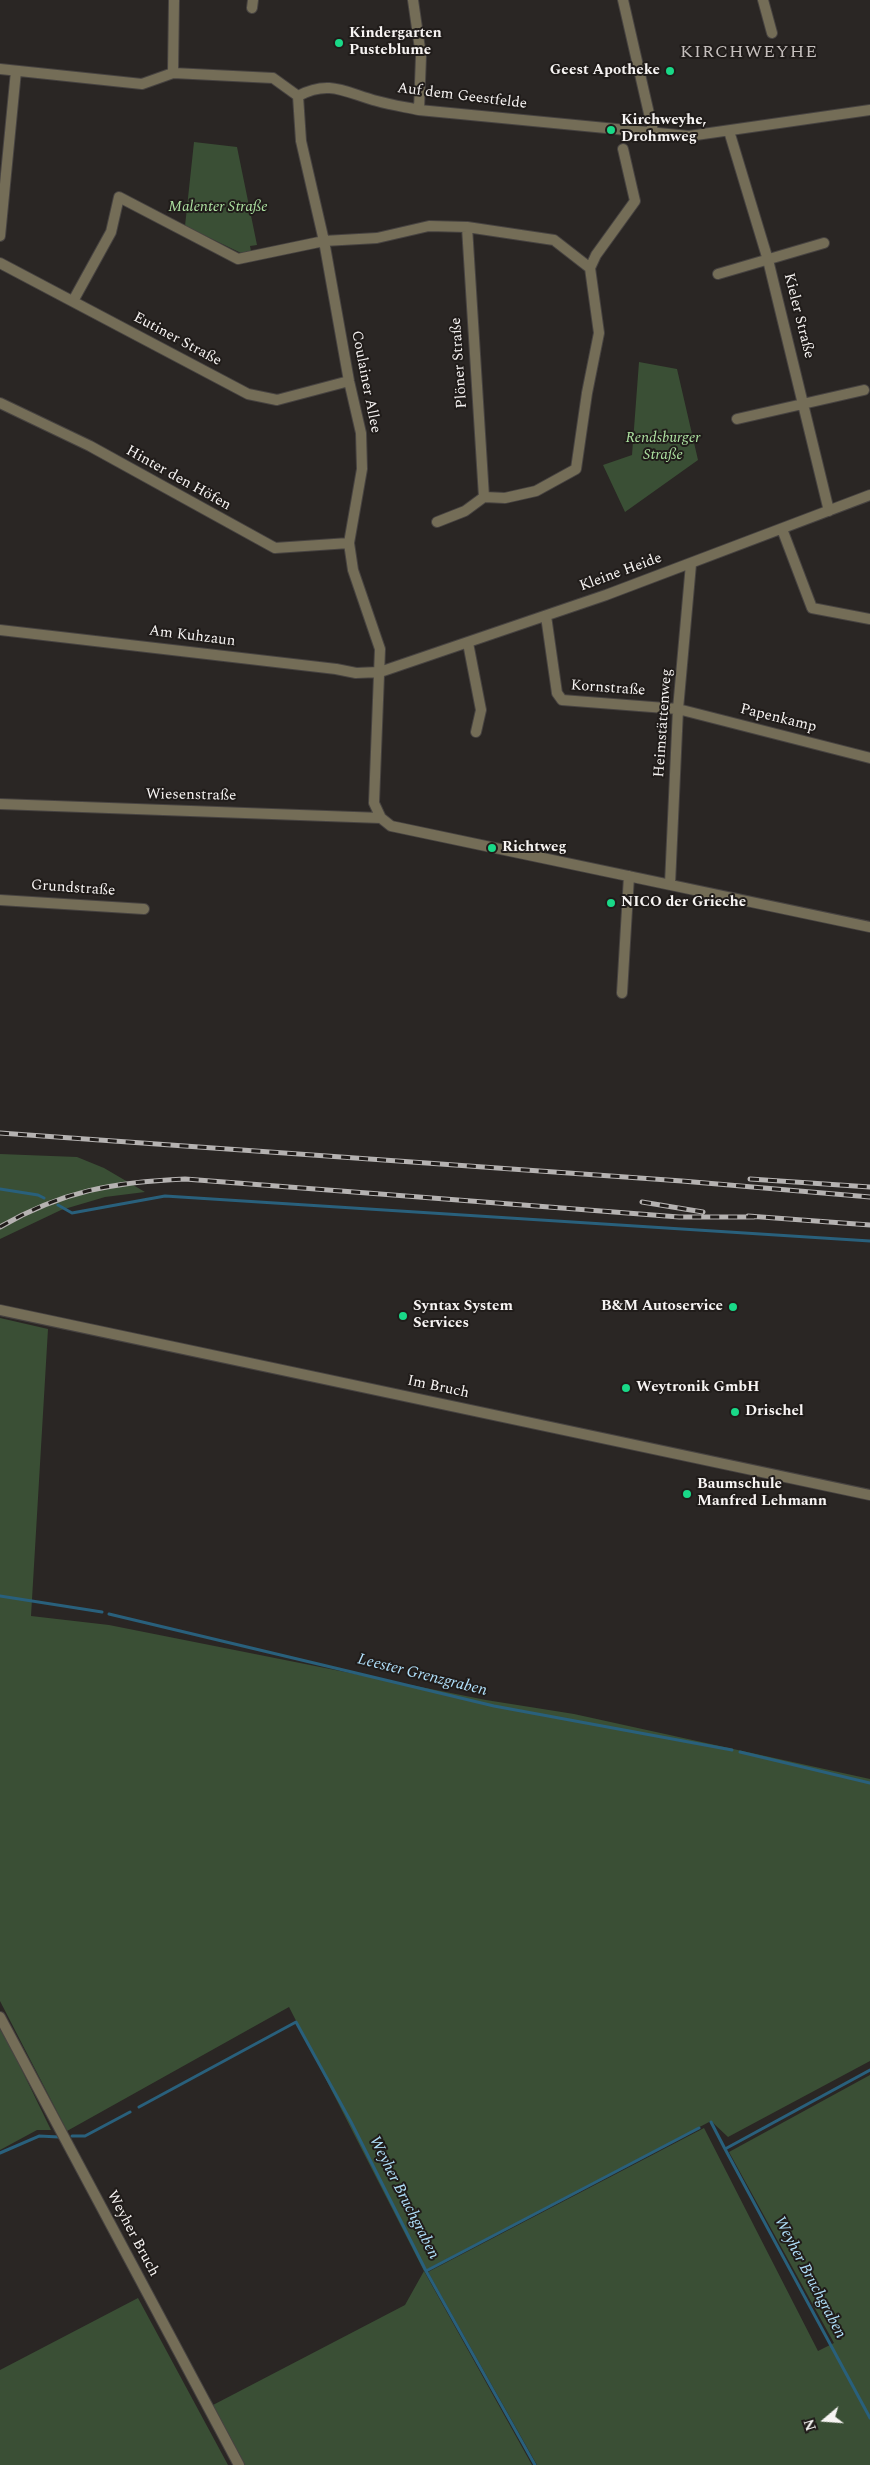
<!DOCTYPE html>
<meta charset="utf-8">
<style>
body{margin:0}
#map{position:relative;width:870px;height:2465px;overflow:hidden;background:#2a2624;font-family:Spectral,serif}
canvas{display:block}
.north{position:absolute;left:800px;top:2395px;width:50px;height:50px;-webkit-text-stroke:4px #201c1a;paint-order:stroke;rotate:252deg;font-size:14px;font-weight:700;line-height:20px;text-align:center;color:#f7f4f3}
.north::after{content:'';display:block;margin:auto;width:18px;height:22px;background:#f7f4f3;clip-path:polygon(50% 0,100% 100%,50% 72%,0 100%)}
</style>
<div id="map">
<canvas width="870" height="2465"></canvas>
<div class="north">N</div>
</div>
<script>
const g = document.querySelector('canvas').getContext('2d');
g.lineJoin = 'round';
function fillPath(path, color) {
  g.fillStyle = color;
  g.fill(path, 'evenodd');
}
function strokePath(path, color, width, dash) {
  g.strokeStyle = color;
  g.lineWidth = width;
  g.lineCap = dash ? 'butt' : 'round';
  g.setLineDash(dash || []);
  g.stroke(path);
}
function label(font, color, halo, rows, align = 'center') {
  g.font = font + ' Spectral,serif';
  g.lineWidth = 4;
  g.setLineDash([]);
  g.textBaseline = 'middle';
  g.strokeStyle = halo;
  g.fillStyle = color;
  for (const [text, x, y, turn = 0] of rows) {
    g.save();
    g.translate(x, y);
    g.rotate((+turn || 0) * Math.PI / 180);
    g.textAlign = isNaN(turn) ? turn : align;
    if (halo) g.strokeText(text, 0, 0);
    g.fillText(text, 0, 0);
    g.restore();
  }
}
const green = new Path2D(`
 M194,142L237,147L257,245L250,246L251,251L241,253L185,226Z
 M639,362L677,369L698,460L625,512L603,465L632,455Z
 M0,1154L77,1157L104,1168L145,1192L105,1197L61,1210L0,1239Z
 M0,1318L48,1329L31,1616L109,1625L486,1700L574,1714L870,1779V2061L728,2137L711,2121L424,2271L532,2465H245L213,2405L405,2305L424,2271L289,2007L67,2131L0,2001Z
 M0,2025L51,2130H37L0,2150Z
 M870,2075V2465H537L428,2272L704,2128L818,2351L834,2343L729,2152Z
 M138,2298L228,2465H0V2370Z`);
const stream = new Path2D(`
 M0,1189L38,1195L44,1198
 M58,1205L72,1213L165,1196L870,1241
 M0,1596L102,1612
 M109,1614L494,1706L732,1750
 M740,1752L870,1783
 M139,2107L296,2022L351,2122L426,2271L535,2465
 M711,2122L725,2149L870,2070
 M72,2136H85L130,2112
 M725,2149L870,2418
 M0,2153L39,2136L59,2137
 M426,2271L699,2128`);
const minor = new Path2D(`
 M413,0L421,56L419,110
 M623,0L653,131
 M763,0L772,33
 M252,8L253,0
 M0,69L142,84L173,73L273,78L298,96
 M173,73L174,0
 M298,96L301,141L324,241L349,381L361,433L362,469L349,543L353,570L380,649L374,803L381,818L391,826L870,927
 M298,96C330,79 346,93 377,101C391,105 405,107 419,110L689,136L870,110
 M729,131L768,260L829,511
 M467,227L484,497
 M0,236L16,71
 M0,263L248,394L277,400L349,381
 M590,268L596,255L635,201L623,149
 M718,274L824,243
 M73,301L111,232L119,197L238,259L324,241L377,238L429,226L467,227L554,240L590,268L599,333L587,393L576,469L536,491L505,498L484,497L465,511L437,522
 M0,403L90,446L275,548L349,543
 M737,419L864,390
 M782,529L812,608L870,619
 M546,616L557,693L562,700L678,709L870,758
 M0,630L336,669L356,673L380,672L606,595L870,495
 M468,643L481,710L476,732
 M0,804L381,818
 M670,884L678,709L691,564
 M0,900L144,909
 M622,993L629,876
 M0,1310L870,1495
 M0,2017L239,2465`);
const rail = new Path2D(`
 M0,1133L682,1181L870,1197
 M750,1179L870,1187
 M642,1202L703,1212
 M748,1216L870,1225
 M0,1227C62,1191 114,1182 185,1179L679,1217H754`);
const markers = [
 [339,43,5,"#19d988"],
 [670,71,5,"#19d988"],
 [611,130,5,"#19d988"],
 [492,848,5,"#19d988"],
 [611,903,5,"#19d988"],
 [733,1307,5,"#19d988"],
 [403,1316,5,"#19d988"],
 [626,1388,5,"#19d988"],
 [735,1412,5,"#19d988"],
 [687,1494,5,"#19d988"]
];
const poiNames = [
 ["Kindergarten",349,34],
 ["Pusteblume",349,51],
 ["Geest Apotheke",660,71,"right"],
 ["Kirchweyhe,",621,121],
 ["Drohmweg",621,138],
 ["Richtweg",502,848],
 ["NICO der Grieche",621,903],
 ["Syntax System",413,1307],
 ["Services",413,1324],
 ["B&M Autoservice",723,1307,"right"],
 ["Weytronik GmbH",636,1388],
 ["Drischel",745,1412],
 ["Baumschule",697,1485],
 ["Manfred Lehmann",697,1502]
];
const streetNames = [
 ["Auf dem Geestfelde",462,97,7],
 ["Kieler Straße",798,316,76],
 ["Eutiner Straße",177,340,28],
 ["Plöner Straße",460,363,-94],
 ["Coulainer Allee",365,382,79],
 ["Hinter den Höfen",178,479,29],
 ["Kleine Heide",621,573,-20],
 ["Am Kuhzaun",192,637,7],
 ["Kornstraße",608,689,4],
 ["Papenkamp",778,719,14],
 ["Heimstättenweg",664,723,-86],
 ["Wiesenstraße",191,796,1],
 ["Grundstraße",73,889,4],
 ["Im Bruch",438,1388,12],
 ["Weyher Bruch",132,2234,62]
];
const parkNames = [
 ["Malenter Straße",218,208],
 ["Rendsburger",663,439],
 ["Straße",663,456]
];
const waterNames = [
 ["Leester Grenzgraben",422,1676,14],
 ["Weyher Bruchgraben",403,2198,63],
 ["Weyher Bruchgraben",809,2278,62]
];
const quarterNames = [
 ["KIRCHWEYHE",749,53]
];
fillPath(green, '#3a4f35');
strokePath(stream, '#29607c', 3);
strokePath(minor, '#474341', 12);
strokePath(minor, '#746d57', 10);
strokePath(rail, '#b5b2b1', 5);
strokePath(rail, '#201c1a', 3, [9]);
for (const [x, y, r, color] of markers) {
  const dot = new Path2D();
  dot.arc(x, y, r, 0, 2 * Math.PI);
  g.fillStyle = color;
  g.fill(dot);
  strokePath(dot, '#201c1a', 2);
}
label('bold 15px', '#f7f4f3', '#201c1a', poiNames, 'left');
label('15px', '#f7f4f3', '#201c1a', streetNames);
label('italic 15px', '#aee3a2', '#201c1a', parkNames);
label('italic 16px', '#b1e1fc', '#201c1a', waterNames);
g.letterSpacing = '1px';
label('18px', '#c5bfbd', '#201c1a', quarterNames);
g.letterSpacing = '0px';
</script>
